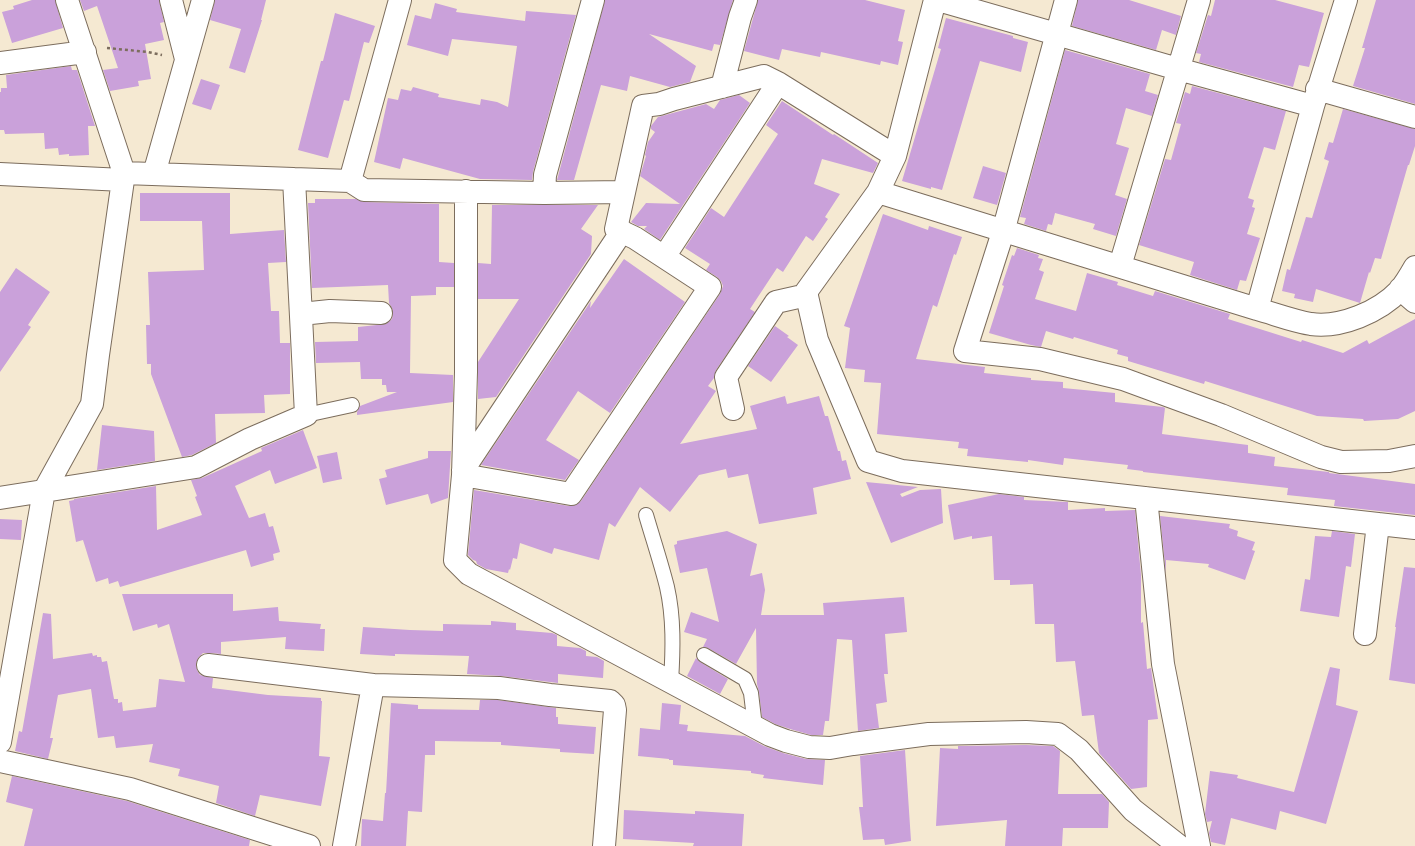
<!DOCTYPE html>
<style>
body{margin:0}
canvas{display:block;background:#f5e9d2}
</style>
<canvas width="1415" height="846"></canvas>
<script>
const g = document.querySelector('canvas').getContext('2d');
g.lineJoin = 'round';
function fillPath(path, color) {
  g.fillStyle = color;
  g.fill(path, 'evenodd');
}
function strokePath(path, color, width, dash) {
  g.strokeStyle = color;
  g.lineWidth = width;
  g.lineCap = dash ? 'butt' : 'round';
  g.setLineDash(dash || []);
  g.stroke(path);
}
const building = new Path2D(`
 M32,0H55L63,28L12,43L2,12L14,9L13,6Z
 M80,0H159L164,22L160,23L164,40L145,44L151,79L138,81L139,86L110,91L103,70L118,68L97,6L84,11Z
 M215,0H266L261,20H262L245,73L229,68L241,29L210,20Z
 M605,0H733L720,45L714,44L712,51L649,34L696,66L690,82L670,87L630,76L627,91L601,85L574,180H557Z
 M758,0H865L905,10L898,41L903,42L898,65L881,61L880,65L821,52L820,57L782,49L779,60L744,51Z
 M1078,0H1129L1181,16L1176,35L1162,30L1156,50L1072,26Z
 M1215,0H1275L1324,13L1309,67L1299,65L1293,87L1199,62L1201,54L1196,53L1208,15L1211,16Z
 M1376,0H1415V104L1353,86L1365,48H1362Z
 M435,3L457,9L456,12L525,21L526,11L576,15L533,172L532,180L480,179L403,158L400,169L374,162L388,98L398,100L401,89L411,91L413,87L439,94L438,97L480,105L481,99L497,102L508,107L517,46L452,39L448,56L407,45L415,15L431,19Z
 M335,13L375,26L369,43L364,42L349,101L344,100L328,158L298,150L321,61H323Z
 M946,18L1013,36V38L1028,42L1021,72L980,61L942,190L931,187V189L902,181L941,49L938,48Z
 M1065,50L1150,74L1145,91L1158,95L1152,116L1126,108L1116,144L1129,148L1115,195L1127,199L1116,236L1093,229L1095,224L1055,213L1052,225L1048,224L1046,231L1024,224L1026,218L1020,217Z
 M71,66L72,70H77L95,126H88L89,155L69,156V154L59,155L58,148L45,149L44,133L5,134L4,130H0V92H1V88H7L6,75Z
 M201,79L220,85L211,110L192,104Z
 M1192,86L1286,111L1275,150L1264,147L1248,198L1254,200L1252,207L1255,208L1247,234L1260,238L1246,281L1240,280L1237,290L1190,275L1194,262L1139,245L1165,159L1171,160L1181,124L1176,123L1185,92L1190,94Z
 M739,95L750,103L660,240L644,229L647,226H638L631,222L646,203L680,204L640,176L646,156L645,155L648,142L655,132L651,129V126L658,117L706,104L714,109L720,100Z
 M782,101L833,135L834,134L878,163L873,173L822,159L814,184L840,194L825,217L828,219L813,241L806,236L783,272L777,268L750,309L755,312L716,370L714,378L708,386L716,391L680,444L757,429L750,406L785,396L787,404L819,396L825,416H828L838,451H840L842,461L846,460L851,479L813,488L817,514L759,524L748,474L728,478L726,469L699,475L670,512L640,487L615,527L609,523L599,560L554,548L552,554L520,543L517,559L513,558L510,570L509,569L508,573L486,569L477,564L476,561L473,560L468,555L474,490L569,506L576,505L581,501L720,294L723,286L721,281L717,277L706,270L710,264L685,248L711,208L724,217L778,134L766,125Z
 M1343,109L1415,129V146L1409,165H1408L1381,259L1375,258L1370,273L1369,272L1360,303L1316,289L1313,302L1294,298L1295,294L1282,291L1287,269L1290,270L1306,217L1312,218L1329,161L1324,159L1329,142L1333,143Z
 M983,166L1006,173L997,205L973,198Z
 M140,193H230V234L284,230L286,262L268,263L271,311H279L280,343H290V394L264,395L265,413L215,414L216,443L192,455L182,457L151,374V364H147L146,325H150L148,272L204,270L202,221H140Z
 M315,199H356L364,202L439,204V262L454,263V287H436V295L411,296L410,373L453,375V402L357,415V412L360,406L397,392H387L386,385H382V379H361L360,362L316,363L315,342L358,341V327L386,324L392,319L393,313L392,308L389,303L388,285L312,288L308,203H315Z
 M492,205H598L581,229L592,236L591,254L496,397L478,399V362L519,299H478V263L491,264Z
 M883,214L928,230L929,226L962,237L956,255L954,254L937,307L933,305L916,359L985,367L984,373L1031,378V380L1063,382V388L1115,393V402L1163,407L1165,408L1162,434L1248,445V453L1275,457L1274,466L1329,472V473L1415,484V515L1334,506L1335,500L1287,495L1288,488L1143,472V471L1127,469L1128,465L1064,458L1063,465L1028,460V462L967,456L968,449L958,448L959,442L877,434L881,383L864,382L865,370L845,368L850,328L844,326Z
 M1017,248L1039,255L1038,258L1043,259L1039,270L1044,272L1035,299L1076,311L1087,273L1118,282L1117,285L1153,296L1155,291L1230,314L1228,319L1301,342L1302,340L1343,353L1367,340L1369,344L1415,319V411L1398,419L1364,421L1363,419L1317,416L1205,381L1204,384L1128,361V357L1117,354L1118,350L1074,337L1073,339L1046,331L1041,347L1031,345L989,333L1004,286L1002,285L1012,255L1014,256Z
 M624,259L685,302L610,413L578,391L546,440L579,460L565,480L481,465L591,301L590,308Z
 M16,268L50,292L28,325L31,327L0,372V292Z
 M775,326L789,336L787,337L798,345L771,382L748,366Z
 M102,425L154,431L155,461L97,470Z
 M303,430L317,468L275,484L270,470L235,486L249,518L265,513L269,527L273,526L280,552L273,554L274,560L251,567L246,550L120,587L118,581L109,584L108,578L96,582L83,540L76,542L69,501L74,500V499L156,486L157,530L202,515L195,497L197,496L191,480L202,478L262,451L261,448Z
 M428,451H451L448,498L431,504L428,494L386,505L379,479L387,477L385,470L428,458Z
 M337,452L342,479L323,483L317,456Z
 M866,482L918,487L900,494L902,497L920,490L941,489L943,523L891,543Z
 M999,494L1024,497V500L1068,502V510L1105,508V511L1135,510L1141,575V623L1143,622L1147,669L1151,668L1158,719L1148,720L1147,787L1131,789L1099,753L1094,715L1082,716L1075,661L1056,662L1054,624H1035L1033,584L1010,585V580H994L992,536L972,539V536L954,540L948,505Z
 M1160,516L1230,524L1229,528L1238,531L1237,536L1255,542L1252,550L1255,551L1245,580L1208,567L1209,564L1166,560V574Z
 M0,519L22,520L21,540L0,539Z
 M727,531L757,544L750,576L762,573L765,590L761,615H824L823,603L904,597L907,632L885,634L888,674H884L887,702L876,704L879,728L858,731L852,640L837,639L829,721H825L823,735H811L790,729L775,724L762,717L759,692L757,684L756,628L736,664L708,648L703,647L707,639L684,632L691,612L719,622L707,568L680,573L674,545L677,544V541Z
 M1332,531L1355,534L1351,567L1346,566L1339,617L1300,611L1305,579L1310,580L1315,536L1331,537Z
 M1404,567L1415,568V684L1389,680L1396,627H1395Z
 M122,594H233V611L278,607L279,621L321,624L320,629H325L324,651L285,649L286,637L221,642V654L210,653H203L198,658L196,664L197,670L200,675L213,678L212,688L268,695L321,698V701H322L319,756L330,757L321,806L260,795L255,816L216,803L219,786L178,776L180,769L149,762L153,744L116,748L114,736L98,738L91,689L58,695L50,738H53L48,759L15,751L19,731L22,732L43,613L51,614L53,659L92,653L93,656L97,655V657H101L102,662L107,661L114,699H118V703L122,702L123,711L156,707L159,679L185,682L169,624L158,628L157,624L133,631Z
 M491,621L516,623V630L552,633L557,635V646L580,648L586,651V656L597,657L604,661L603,678L558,674V683L501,676L467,674L469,656L395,654V656L360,654L363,627L410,630L443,631V624L491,625Z
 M696,658L700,662L728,679L720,694L687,676Z
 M1330,667L1340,669L1336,705L1358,711L1326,824L1280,811L1276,830L1231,818L1225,845L1211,842L1209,833L1212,821L1207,822L1205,814L1210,771L1238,775L1237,778L1294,792Z
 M480,700H498L556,708V717H558V724L596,727L594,754L560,752V749L501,745V742L435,741V755H425L422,812L408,811L406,846H361L362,819L383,821L385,793H386L391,703L418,705V709L479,710Z
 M662,703L681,705L679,724L688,725L687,731L745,736L764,746L783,753L806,759L825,760L823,785L763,778L764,775L751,773V771L673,765V760H669V759L638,756L640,728L660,730Z
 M1026,745L1053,746L1060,751L1058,794H1102L1109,802L1108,828H1063L1062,846H1005L1007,820L936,826L940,748L958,749V746Z
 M905,750L911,841L885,845L884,839L863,840L859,807H863L860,756Z
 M12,776L127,801L250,840L249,846H24L33,809L6,802Z
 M624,810L695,814V811L744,814L742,846H693L694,843L623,839Z`);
const path = new Path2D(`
 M107,48L148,52L162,55`);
const service = new Path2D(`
 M306,415L352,405
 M646,515C653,539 661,563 667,587C674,618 673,650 671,682
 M704,655L745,679L751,693L755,727`);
const minor = new Path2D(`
 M171,0L186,59
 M935,0L895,156L878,192L806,292L817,340L868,461L902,471L1415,528
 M938,0L1178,69L1313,106
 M1066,0L1003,232L965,351L1040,359L1123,379L1221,415L1321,457L1341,462L1389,461L1415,456
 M0,63L85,52
 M722,87L740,17L746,0
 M1317,89L1415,117
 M124,173L350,181L364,190L544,193L624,192
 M0,174L123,180
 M154,174L203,0
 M350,181L400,0
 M466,191V372L463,475L455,560L469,574L770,735L786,741L809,747L830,748L853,744L929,734L1026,732L1058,734L1079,750L1133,810L1179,846
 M878,192L1257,309C1275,314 1293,321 1311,324C1341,328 1379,312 1400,290C1406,283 1411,274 1415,267
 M544,193L545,175L593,0
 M664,257L778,83
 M1120,266L1199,0
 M1400,289L1415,302
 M1257,309L1313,106L1346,0
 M301,314L330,311L381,313
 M733,409L726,377L776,302L807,295
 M463,470L622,231
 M463,475L571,494L710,287L635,238L616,229L643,106L659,104L674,99L764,76L778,83L895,156
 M0,498L196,467L250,439L306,415L294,179
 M1146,498L1163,664L1199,846
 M1365,634L1378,524
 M208,665L373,685
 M0,742L44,491L92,404L98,355L124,173L67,0
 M0,761L130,789L309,846
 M344,846L373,685L499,688L550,695L610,701L614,705L615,710L604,846`);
fillPath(building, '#caa1da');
strokePath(service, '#7c6d5d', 16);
strokePath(minor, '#7c6d5d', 24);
strokePath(path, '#7c6d5d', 2.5, [3, 3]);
strokePath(service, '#fff', 14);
strokePath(minor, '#fff', 22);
</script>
